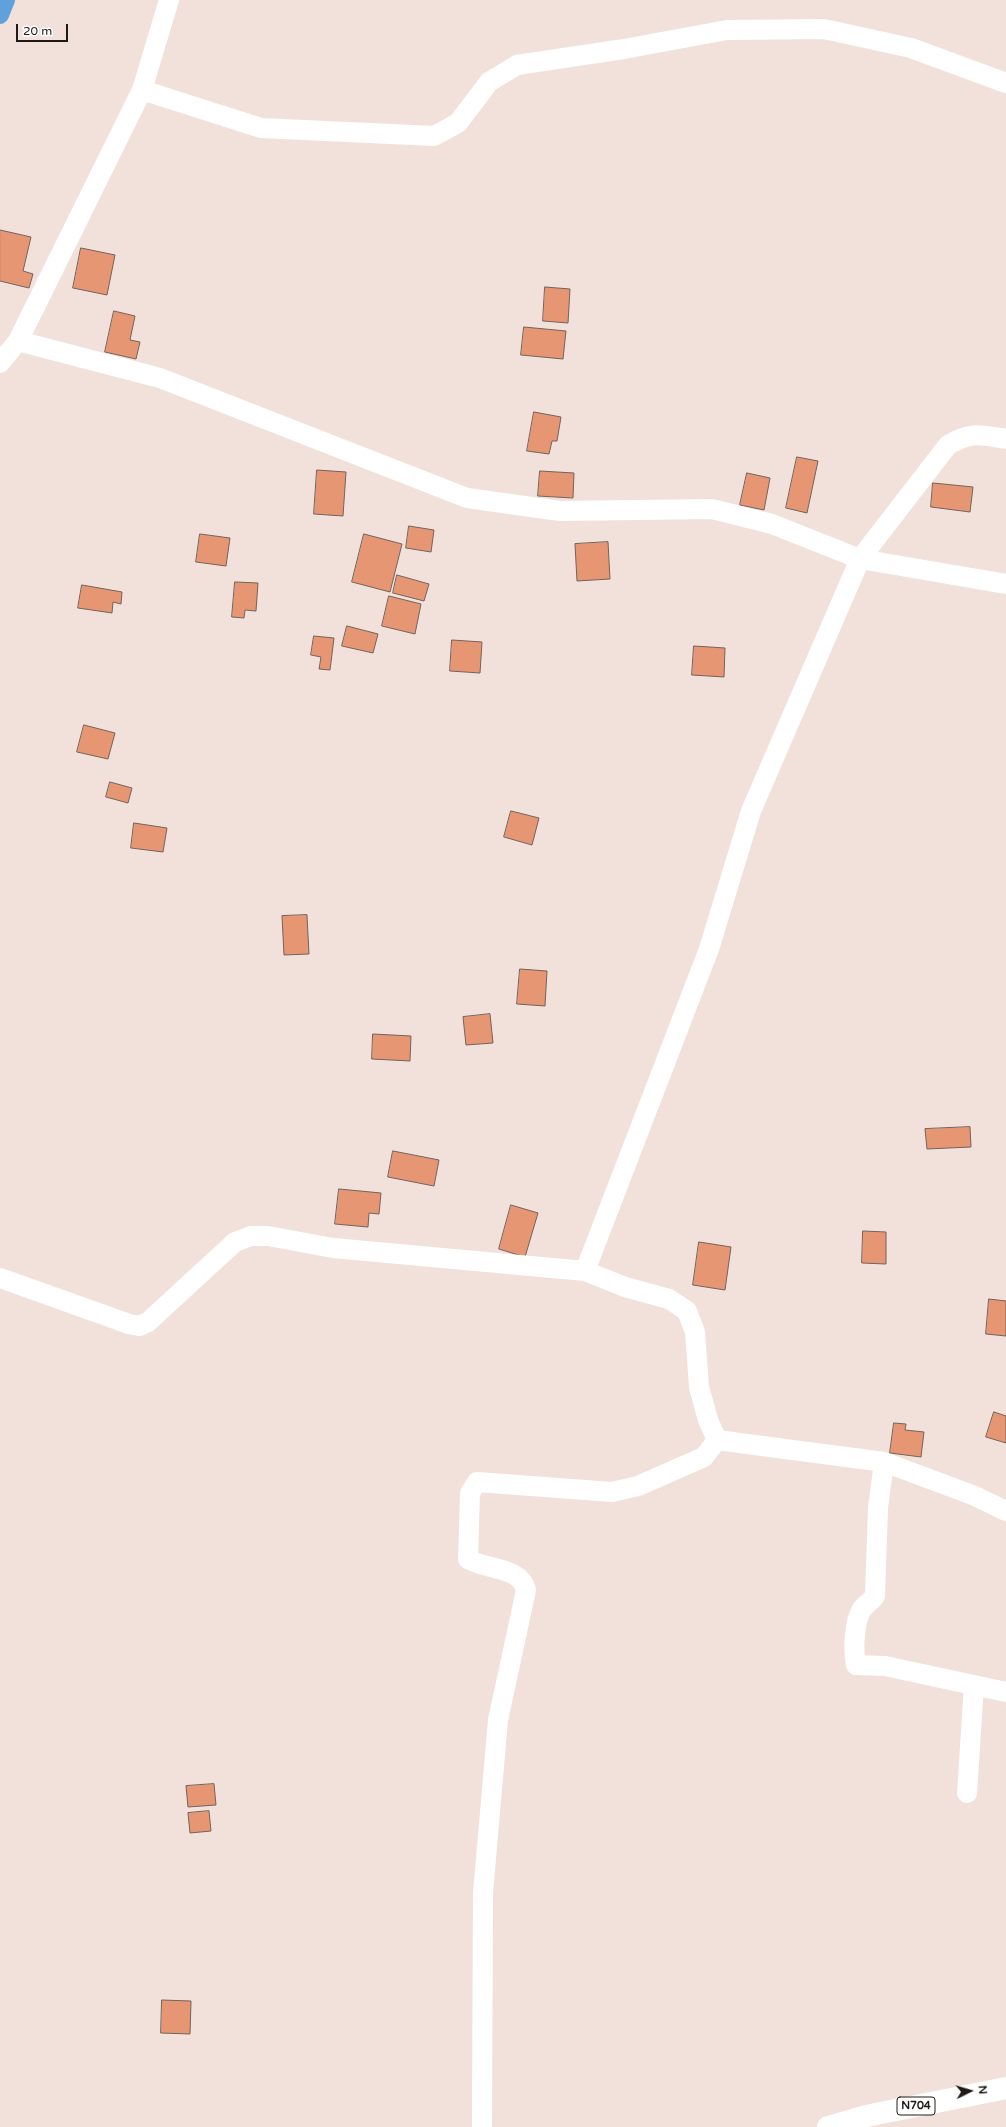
<!DOCTYPE html>
<style>
body{margin:0}
#map{position:relative;width:1006px;height:2127px;overflow:hidden;background:#f2e1da;font-family:"Varela Round",sans-serif}
canvas{display:block}
.north{position:absolute;left:950px;top:2071px;width:40px;height:40px;-webkit-text-stroke:3px #fff;paint-order:stroke;rotate:85deg;font-size:11px;font-weight:700;line-height:16px;text-align:center;color:#201a17}
.north::after{content:'';display:block;margin:auto;width:14px;height:18px;background:#201a17;clip-path:polygon(50% 0,100% 100%,50% 72%,0 100%)}
.scale{position:absolute;left:16px;top:24px;width:52px;height:18px;box-sizing:border-box;border:2px solid #201a17;border-top:0;padding-left:5px;font-size:12px;line-height:14px;white-space:nowrap;color:#201a17;-webkit-text-stroke:3px #fff;paint-order:stroke}
</style>
<div id="map">
<canvas width="1006" height="2127"></canvas>
<div class="north">N</div>
<div class="scale">20 m</div>
</div>
<script>
const g = document.querySelector('canvas').getContext('2d');
g.lineJoin = 'round';
function strokePath(path, color, width, dash) {
  g.strokeStyle = color;
  g.lineWidth = width;
  g.lineCap = dash ? 'butt' : 'round';
  g.setLineDash(dash || []);
  g.stroke(path);
}
function fillPath(path, color) {
  g.fillStyle = color;
  g.fill(path, 'evenodd');
}
function label(font, color, halo, rows, align = 'center') {
  g.font = font + ' "Varela Round",sans-serif';
  g.lineWidth = 4;
  g.setLineDash([]);
  g.textBaseline = 'middle';
  g.strokeStyle = halo;
  g.fillStyle = color;
  for (const [text, x, y, turn = 0] of rows) {
    g.save();
    g.translate(x, y);
    g.rotate((+turn || 0) * Math.PI / 180);
    g.textAlign = isNaN(turn) ? turn : align;
    if (halo) g.strokeText(text, 0, 0);
    g.fillText(text, 0, 0);
    g.restore();
  }
}
const canal = new Path2D(`
 M0,15L6,0`);
const building = new Path2D(`
 M0,230L31,237L23,271L33,274L29,288L0,281Z
 M81,248L115,255L107,295L73,288Z
 M545,287L570,289L568,323L543,321Z
 M114,311L135,316L130,340L140,342L136,359L105,352Z
 M524,327L566,331L563,359L521,355Z
 M534,412L561,417L557,441H552L549,454L527,451Z
 M797,457L818,461L807,513L786,508Z
 M317,470L346,472L343,516L314,514Z
 M540,471L574,473L573,498L538,496Z
 M747,473L770,478L764,510L740,505Z
 M933,483L973,487L970,512L931,507Z
 M409,526L434,530L431,552L406,548Z
 M200,534L230,538L226,566L196,562Z
 M364,534L402,544L390,592L352,582Z
 M608,542L610,579L577,581L575,544Z
 M397,575L429,584L424,601L393,593Z
 M235,582L258,583L256,611L245,610L244,618L232,617Z
 M82,585L122,592L121,604L113,602L112,613L78,608Z
 M389,596L421,604L415,634L382,626Z
 M347,626L378,634L373,653L342,646Z
 M314,636L334,638L330,670L319,669L321,657L311,655Z
 M452,640L482,642L480,673L450,671Z
 M694,646L725,648L724,677L692,675Z
 M84,725L115,733L108,759L77,752Z
 M110,782L132,788L128,803L106,797Z
 M511,811L539,818L532,845L504,837Z
 M134,823L167,828L163,852L131,848Z
 M307,915L309,954L284,955L282,916Z
 M520,969L547,971L545,1006L517,1004Z
 M490,1014L493,1043L466,1045L463,1017Z
 M373,1034L411,1036L410,1061L372,1059Z
 M970,1127L971,1147L927,1149L925,1129Z
 M393,1151L439,1160L434,1186L388,1177Z
 M339,1189L381,1193L379,1214L369,1213L368,1227L335,1224Z
 M511,1205L538,1213L525,1257L499,1249Z
 M863,1231L886,1232V1264L862,1263Z
 M699,1242L731,1247L725,1290L693,1285Z
 M989,1299L1006,1301V1336L986,1334Z
 M994,1412L1006,1416V1443L986,1437Z
 M894,1423L906,1424L905,1430L924,1432L921,1457L890,1453Z
 M214,1784L216,1805L188,1807L186,1786Z
 M209,1811L211,1831L190,1833L188,1813Z
 M162,2000L191,2001L190,2034L161,2033Z`);
const street = new Path2D(`
 M142,90L169,0
 M18,341L160,378L467,498L560,511L712,509L772,524L860,559L948,445C971,431 981,435 1006,439
 M0,363L18,341L142,90L261,128L434,136L458,123L489,82L517,65L624,49L727,30L824,29L911,48L1006,83
 M585,1271L709,949L751,811L860,559L1006,584
 M0,1278L129,1324L139,1326L148,1322L235,1242L251,1236H268L333,1248L585,1271L625,1287L669,1299L687,1311L695,1332L699,1387L708,1420L717,1440
 M884,1462L878,1508L875,1596C871,1602 866,1604 862,1609C854,1621 853,1651 856,1665L885,1666L1006,1692
 M967,1793L974,1685
 M482,2127L483,1893L498,1720L526,1590C520,1566 486,1570 468,1559L470,1493L477,1482L612,1492L638,1486L704,1457L717,1440L884,1462L975,1496L1006,1511`);
const highway = new Path2D(`
 M828,2127L866,2116L1006,2088`);
const shields = [
 [916,2106,38]
];
const shieldNames = [
 ["N704",916,2106]
];
strokePath(canal, '#60a0db', 18);
fillPath(building, '#e79673');
strokePath(building, '#71635c', 1);
strokePath(street, '#fff', 20);
strokePath(highway, '#fff', 22);
for (const [x, y, w] of shields) {
  const box = new Path2D();
  box.roundRect(x - w / 2, y - 9, w, 18, 3);
  g.fillStyle = '#fff';
  g.fill(box);
  strokePath(box, '#201a17', 1);
}
label('bold 11px', '#201a17', null, shieldNames);
</script>
